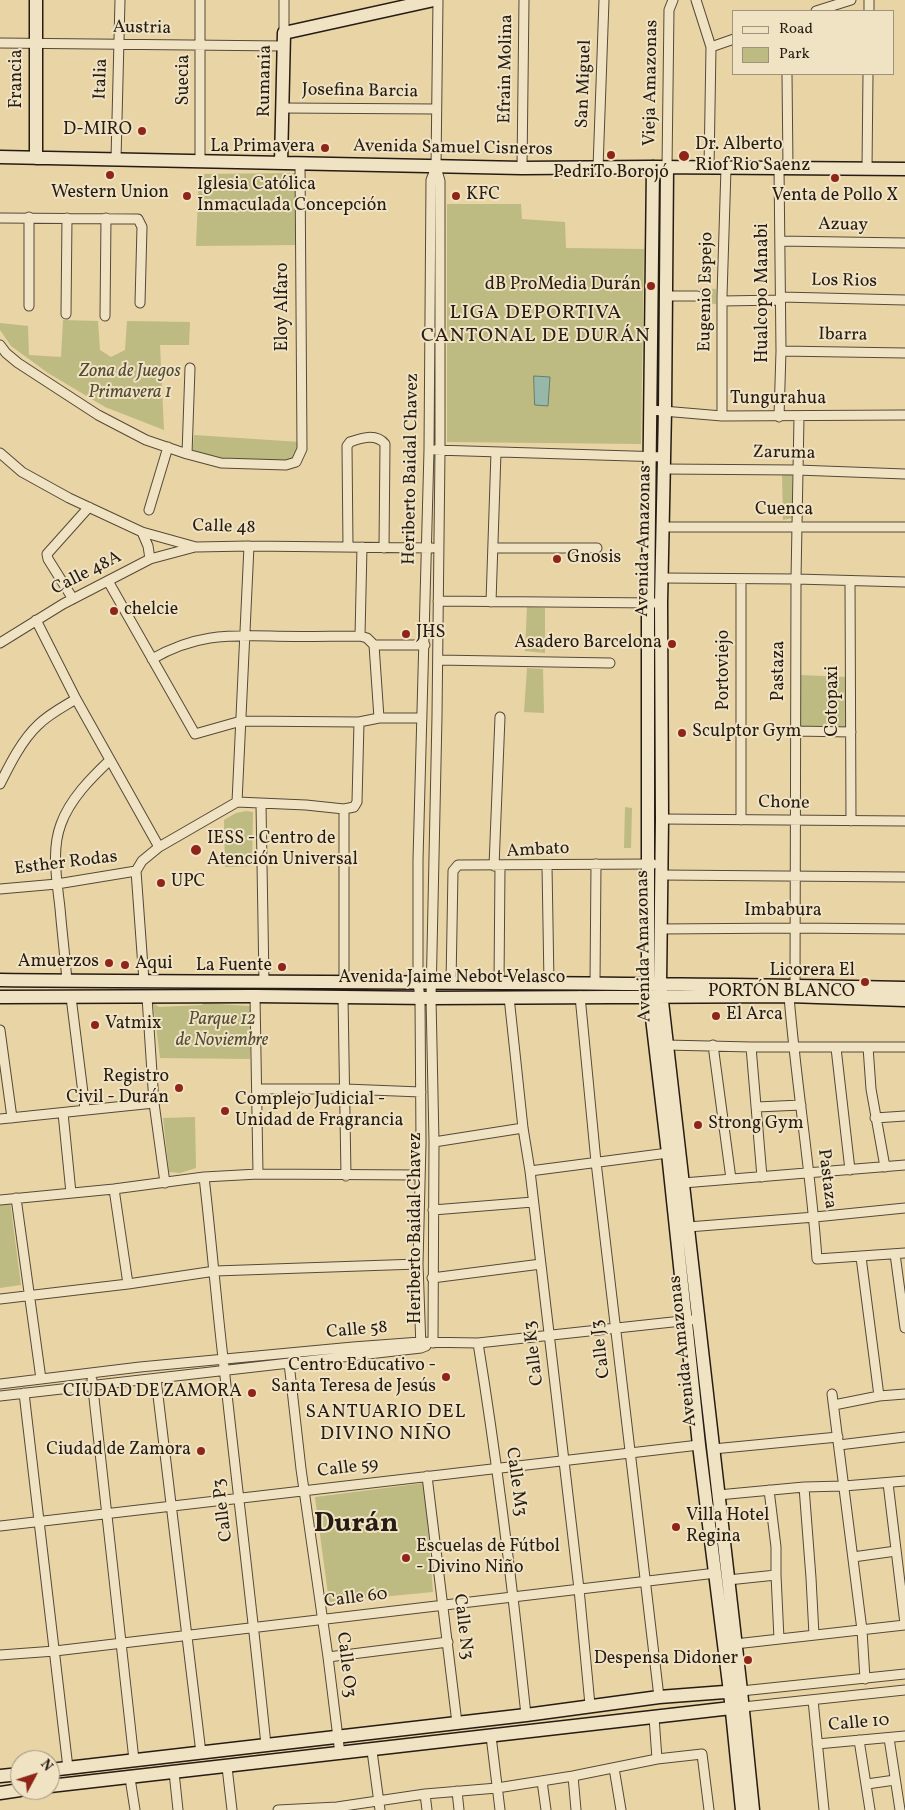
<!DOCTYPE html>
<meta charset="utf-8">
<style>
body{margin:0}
#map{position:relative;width:905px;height:1810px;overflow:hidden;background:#e8d4a5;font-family:Vollkorn,serif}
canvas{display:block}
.legend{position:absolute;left:732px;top:10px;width:162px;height:65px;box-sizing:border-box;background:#f0e3c4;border:1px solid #9f937d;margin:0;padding:6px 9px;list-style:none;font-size:15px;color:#261c13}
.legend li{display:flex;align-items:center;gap:10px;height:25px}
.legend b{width:25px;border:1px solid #9f937d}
.north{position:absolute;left:10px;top:1750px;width:50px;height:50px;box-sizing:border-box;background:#f0e3c4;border:1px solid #9f937d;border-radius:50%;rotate:50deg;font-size:14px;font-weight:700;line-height:20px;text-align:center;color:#261c13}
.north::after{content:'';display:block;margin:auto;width:18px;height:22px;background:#8f2418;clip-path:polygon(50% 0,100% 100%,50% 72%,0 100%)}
</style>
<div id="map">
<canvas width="905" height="1810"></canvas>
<ul class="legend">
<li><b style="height:6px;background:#f0e3c4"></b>Road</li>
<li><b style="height:14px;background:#bdbb81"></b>Park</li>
</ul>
<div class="north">N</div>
</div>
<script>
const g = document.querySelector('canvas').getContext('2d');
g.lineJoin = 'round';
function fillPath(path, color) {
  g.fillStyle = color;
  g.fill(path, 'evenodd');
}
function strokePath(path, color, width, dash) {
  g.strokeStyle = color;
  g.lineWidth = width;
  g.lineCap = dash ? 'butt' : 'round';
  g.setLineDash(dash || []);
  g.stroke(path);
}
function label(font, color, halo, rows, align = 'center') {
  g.font = font + ' Vollkorn,serif';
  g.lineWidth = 4;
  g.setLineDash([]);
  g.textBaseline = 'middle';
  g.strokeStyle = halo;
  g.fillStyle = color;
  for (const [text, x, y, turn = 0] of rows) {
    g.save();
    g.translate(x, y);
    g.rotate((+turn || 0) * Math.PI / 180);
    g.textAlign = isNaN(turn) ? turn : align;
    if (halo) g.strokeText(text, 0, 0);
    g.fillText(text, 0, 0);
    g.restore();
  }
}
const green = new Path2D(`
 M296,173V245L196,246L199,174Z
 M447,204H521L522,219L565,222L566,248L644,249L641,444L447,442Z
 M700,288L716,289V304L700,303Z
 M63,320L98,321L100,350L111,357L125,350L127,321L190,322L189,345H160L164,430L105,407L48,373L11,346L0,330V323L28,326L29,355L61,357Z
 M194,435L300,442L296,462L243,464L192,455Z
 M782,475H792V518L783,520Z
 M527,607L545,608V653L525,651Z
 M527,668L543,669L544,713L524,712Z
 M800,675L847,677L846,727H800Z
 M625,807L632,808L631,848H624Z
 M246,811L253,812L252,866L225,867L224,820L236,813Z
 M153,1003L159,1007L202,1005L204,1003L250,1006V1059L160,1058Z
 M195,1117L196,1168L180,1173L169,1172L163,1118Z
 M10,1201L21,1285L0,1288V1202Z
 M424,1483L433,1592L329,1602L315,1497Z`);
const water = new Path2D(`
 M534,376L550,377L548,406L535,405Z`);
const street = new Path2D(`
 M200,0V161
 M284,0V33
 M696,0L711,47L709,168
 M816,11L851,0
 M869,11V0
 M0,43L284,46
 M711,47L734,39
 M787,74L788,168
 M283,108L436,109
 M116,159L120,0
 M667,167L669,10L673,0
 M522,168L524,0
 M598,168L604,0
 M779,168L781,351L779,417
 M867,169L868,74
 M29,217V306
 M0,218L138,219L142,227L140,303
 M780,241L905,243
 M667,296H697
 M781,297L905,300
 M722,301L781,300
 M66,314L67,218
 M105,316L106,218
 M0,345L6,353L18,363L98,415L146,440L187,454L221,463L286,465L296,462L302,449L300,164
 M781,351L905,353
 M651,410L722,416L905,415
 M722,416V296L726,168
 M435,450L664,457
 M0,453L22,472L69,498L142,532L196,547L249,546L432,548
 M187,454L190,368
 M663,469L797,470L905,474
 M149,510L168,447
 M663,527H905
 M142,532L148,546L150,559
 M348,547L347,446L350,442C361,438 376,433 385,444L384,548
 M494,548H597
 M663,578L796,579L905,582
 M108,581L195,734L241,721L359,722L379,718H422
 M850,581L851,821
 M73,599L48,559L47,554L89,507
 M438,601L654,603
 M491,602L496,452
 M36,620L76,699L159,847
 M360,636L362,547
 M0,643L63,604L150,559L195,547
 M374,645H425
 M152,659C194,635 224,635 271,636C300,637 330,636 360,636L367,638L374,645L379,718
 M438,660L610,663
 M796,731L851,732
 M0,784C10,764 22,740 38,725C49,714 63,707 76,699
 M237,802L249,546
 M261,804L264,982
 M662,819L905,821
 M741,820V579
 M494,866L500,717
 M547,866L549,983
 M661,875L905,877
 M0,889L57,884L136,871
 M660,929L795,928L905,929
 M67,981C65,956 62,932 60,908C57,881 51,850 61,824C70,799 91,778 110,760
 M144,981L136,871L142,861L159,847L237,802L306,805L344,809L354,807L357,802L359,722
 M499,982L500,866
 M344,983V809
 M451,983L453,871L458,865L653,864
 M595,983L596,864
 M795,986L796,579L799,417
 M255,996L258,1174
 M580,996L596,1162L659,1697
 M789,996C796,1084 811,1171 817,1259L905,1253
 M71,997L85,1109
 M147,997L154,1103L165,1183
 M343,997L346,1176
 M509,997L523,1128L530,1171L579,1589L590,1705
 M0,1030L12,1118
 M666,1045L751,1047H905
 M713,1045L731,1179
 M751,1047L762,1177
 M868,1047L871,1089L885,1167
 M836,1048L850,1170
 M257,1089H345L421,1092
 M757,1107L801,1105
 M63,1113L71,1193
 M875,1118L905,1116
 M0,1119L154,1103
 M434,1142L523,1128
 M530,1171L668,1153
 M204,1177C211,1237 216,1298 223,1358C237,1487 253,1616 266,1745
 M683,1183L905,1165
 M114,1189L128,1284
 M16,1198L41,1379
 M0,1200L114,1189L204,1177L258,1174L420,1175
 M433,1210L533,1202
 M688,1227L815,1217L905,1208
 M895,1254L905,1328
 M861,1257L879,1396
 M432,1278L541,1264
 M0,1299L128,1284L215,1271L418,1264
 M433,1343L434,1142L431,998L437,716L440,451V181L436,167L438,0
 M478,1343C498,1466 513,1591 526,1715
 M421,1348L418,1264L421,1143L420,998L418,983V860L429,450L431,180L436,167
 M289,1363L301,1469L328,1657L340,1754
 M156,1379L201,1753
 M92,1380L134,1760
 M0,1384L140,1367L353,1347L420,1342L478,1343L691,1320
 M24,1393L68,1768
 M832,1394L862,1630L865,1679
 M0,1396L421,1348L426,1346
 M834,1405L879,1396L905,1394
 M839,1445L905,1437
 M713,1449L838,1437
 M427,1476L457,1723
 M888,1483L905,1624
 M804,1487L811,1578L814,1635
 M769,1490L776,1547V1575
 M718,1495L804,1487L844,1486L905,1481
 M0,1526L699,1445
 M853,1557L896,1551
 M728,1580L776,1575L779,1639
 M735,1644L905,1625
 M0,1655L55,1651L716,1573
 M328,1657L448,1642
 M741,1691L905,1674
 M813,1700L824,1810
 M743,1707L905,1690
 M654,1717L657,1759
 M491,1736L500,1810
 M889,1738L900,1810
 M859,1740L870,1810
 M817,1744L905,1736
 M372,1751L380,1810
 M227,1767L232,1810
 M614,1768L621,1810
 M174,1772L178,1810
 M573,1776L576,1810
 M130,1778L135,1810
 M542,1781L546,1810
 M867,1784L895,1780
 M457,1791L459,1810
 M425,1794L427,1810
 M278,1810L337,1807L425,1794L497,1788L573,1776L657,1759L702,1754L709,1810`);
const secondary = new Path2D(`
 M0,157L522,168L653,167L905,169
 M36,158V0
 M281,163L284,33L434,0
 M653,167L648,603V984L668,1153L699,1445L730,1692L742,1810
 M667,167L665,410L661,603L662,819L660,984L741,1691L753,1810
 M0,980C302,983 603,981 905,988
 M0,997L255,996L431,998L789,996L905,1000
 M50,1770L526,1715L659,1697L738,1691
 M0,1776L20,1774
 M50,1786L740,1707
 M0,1793L20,1790`);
const markers = [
 [142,131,5,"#8f2418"],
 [325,148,5,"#8f2418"],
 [611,155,5,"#8f2418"],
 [684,156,6,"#8f2418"],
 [110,175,5,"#8f2418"],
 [835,178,5,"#8f2418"],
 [187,196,5,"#8f2418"],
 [456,196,5,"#8f2418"],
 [651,286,5,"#8f2418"],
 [557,559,5,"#8f2418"],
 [114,611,5,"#8f2418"],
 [406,634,5,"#8f2418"],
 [672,644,5,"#8f2418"],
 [682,733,5,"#8f2418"],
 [196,850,6,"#8f2418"],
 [161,883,5,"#8f2418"],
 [109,963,5,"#8f2418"],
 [125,965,5,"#8f2418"],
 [282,967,5,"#8f2418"],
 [865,982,5,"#8f2418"],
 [716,1016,5,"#8f2418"],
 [95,1025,5,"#8f2418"],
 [179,1088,5,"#8f2418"],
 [225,1111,5,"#8f2418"],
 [698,1125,5,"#8f2418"],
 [446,1377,5,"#8f2418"],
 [252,1393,5,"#8f2418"],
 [201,1451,5,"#8f2418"],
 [676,1527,5,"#8f2418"],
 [406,1558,5,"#8f2418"],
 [748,1660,5,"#8f2418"]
];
const streetNames = [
 ["Austria",142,29,1],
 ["Efrain Molina",507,69,-89],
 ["Francia",18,79,-90],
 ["Italia",102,79,-88],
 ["Suecia",185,80,-90],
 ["Rumania",266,81,-89],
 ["Vieja Amazonas",652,83,-89],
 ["San Miguel",585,84,-88],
 ["Josefina Barcia",360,92,1],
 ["Avenida Samuel Cisneros",453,149,1],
 ["Azuay",843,226,1],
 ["Los Rios",844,282,1],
 ["Eugenio Espejo",707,292,-89],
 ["Hualcopo Manabi",764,293,-90],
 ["Eloy Alfaro",284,307,-90],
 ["Ibarra",843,336,1],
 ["Tungurahua",778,400],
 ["Zaruma",784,454,1],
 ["Heriberto Baidal Chavez",412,469,-89],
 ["Cuenca",784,511],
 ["Calle 48",224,528,2],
 ["Avenida Amazonas",645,541,-89],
 ["Calle 48A",87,574,-27],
 ["Portoviejo",725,670,-90],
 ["Pastaza",780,671,-90],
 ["Cotopaxi",834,701,-90],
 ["Chone",784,804,1],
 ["Ambato",538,851,-3],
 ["Esther Rodas",66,864,-7],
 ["Imbabura",783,912],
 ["Avenida Amazonas",645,946,-91],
 ["Avenida Jaime Nebot Velasco",452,979],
 ["Pastaza",826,1179,83],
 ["Heriberto Baidal Chavez",417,1228,-90],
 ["Calle 58",357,1331,-5],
 ["Calle J3",602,1349,-97],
 ["Avenida Amazonas",684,1351,-96],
 ["Calle K3",535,1353,-97],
 ["Calle 59",348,1469,-7],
 ["Calle M3",515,1482,82],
 ["Calle P3",224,1510,-97],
 ["Calle 60",356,1599,-7],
 ["Calle N3",462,1627,83],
 ["Calle O3",345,1665,83],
 ["Calle 10",859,1724,-5]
];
const poiNames = [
 ["D-MIRO",132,131,"right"],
 ["Dr. Alberto",695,146],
 ["Riof Rio Saenz",695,167],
 ["La Primavera",315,148,"right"],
 ["PedriTo Borojó",611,174,"center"],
 ["Iglesia Católica",197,186],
 ["Inmaculada Concepción",197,207],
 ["Western Union",110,194,"center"],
 ["KFC",466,196],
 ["Venta de Pollo X",835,197,"center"],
 ["dB ProMedia Durán",641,286,"right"],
 ["Gnosis",567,559],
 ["chelcie",124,611],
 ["JHS",416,634],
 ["Asadero Barcelona",662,644,"right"],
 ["Sculptor Gym",692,733],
 ["IESS - Centro de",207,840],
 ["Atención Universal",207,861],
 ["UPC",171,883],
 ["Amuerzos",99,963,"right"],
 ["Aqui",135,965],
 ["La Fuente",272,967,"right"],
 ["Licorera El",855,972,"right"],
 ["PORTÓN BLANCO",855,993,"right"],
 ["El Arca",726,1016],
 ["Vatmix",105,1025],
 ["Registro",169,1078,"right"],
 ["Civil - Durán",169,1099,"right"],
 ["Complejo Judicial -",235,1101],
 ["Unidad de Fragrancia",235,1122],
 ["Strong Gym",708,1125],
 ["Centro Educativo -",436,1367,"right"],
 ["Santa Teresa de Jesús",436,1388,"right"],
 ["CIUDAD DE ZAMORA",242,1393,"right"],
 ["Ciudad de Zamora",191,1451,"right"],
 ["Villa Hotel",686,1517],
 ["Regina",686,1538],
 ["Escuelas de Fútbol",416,1548],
 ["- Divino Niño",416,1569],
 ["Despensa Didoner",738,1660,"right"]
];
const parkNames = [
 ["Zona de Juegos",130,373],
 ["Primavera 1",130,394],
 ["Parque 12",222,1021],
 ["de Noviembre",222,1042]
];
const neighbourhoodNames = [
 ["SANTUARIO DEL",386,1414],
 ["DIVINO NIÑO",386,1436]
];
const quarterNames = [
 ["LIGA DEPORTIVA",536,314],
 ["CANTONAL DE DURÁN",536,337]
];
const townNames = [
 ["Durán",356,1526]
];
fillPath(green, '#bdbb81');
fillPath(water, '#97b8a9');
strokePath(water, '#6a7a6d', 1);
strokePath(street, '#564a38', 11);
strokePath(secondary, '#261c13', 15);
strokePath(street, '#f0e3c4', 9);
strokePath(secondary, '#f0e3c4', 12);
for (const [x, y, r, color] of markers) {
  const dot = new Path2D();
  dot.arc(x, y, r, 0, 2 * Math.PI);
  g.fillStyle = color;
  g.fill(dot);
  strokePath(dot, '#f0e3c4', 2);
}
label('18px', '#261c13', '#f0e3c4', streetNames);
label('18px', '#261c13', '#f0e3c4', poiNames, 'left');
label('italic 18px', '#534c34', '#f0e3c4', parkNames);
g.letterSpacing = '1px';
label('19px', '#261c13', '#f0e3c4', neighbourhoodNames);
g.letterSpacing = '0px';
g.letterSpacing = '1px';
label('20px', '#261c13', '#f0e3c4', quarterNames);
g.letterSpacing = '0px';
label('bold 28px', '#261c13', '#f0e3c4', townNames);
</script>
